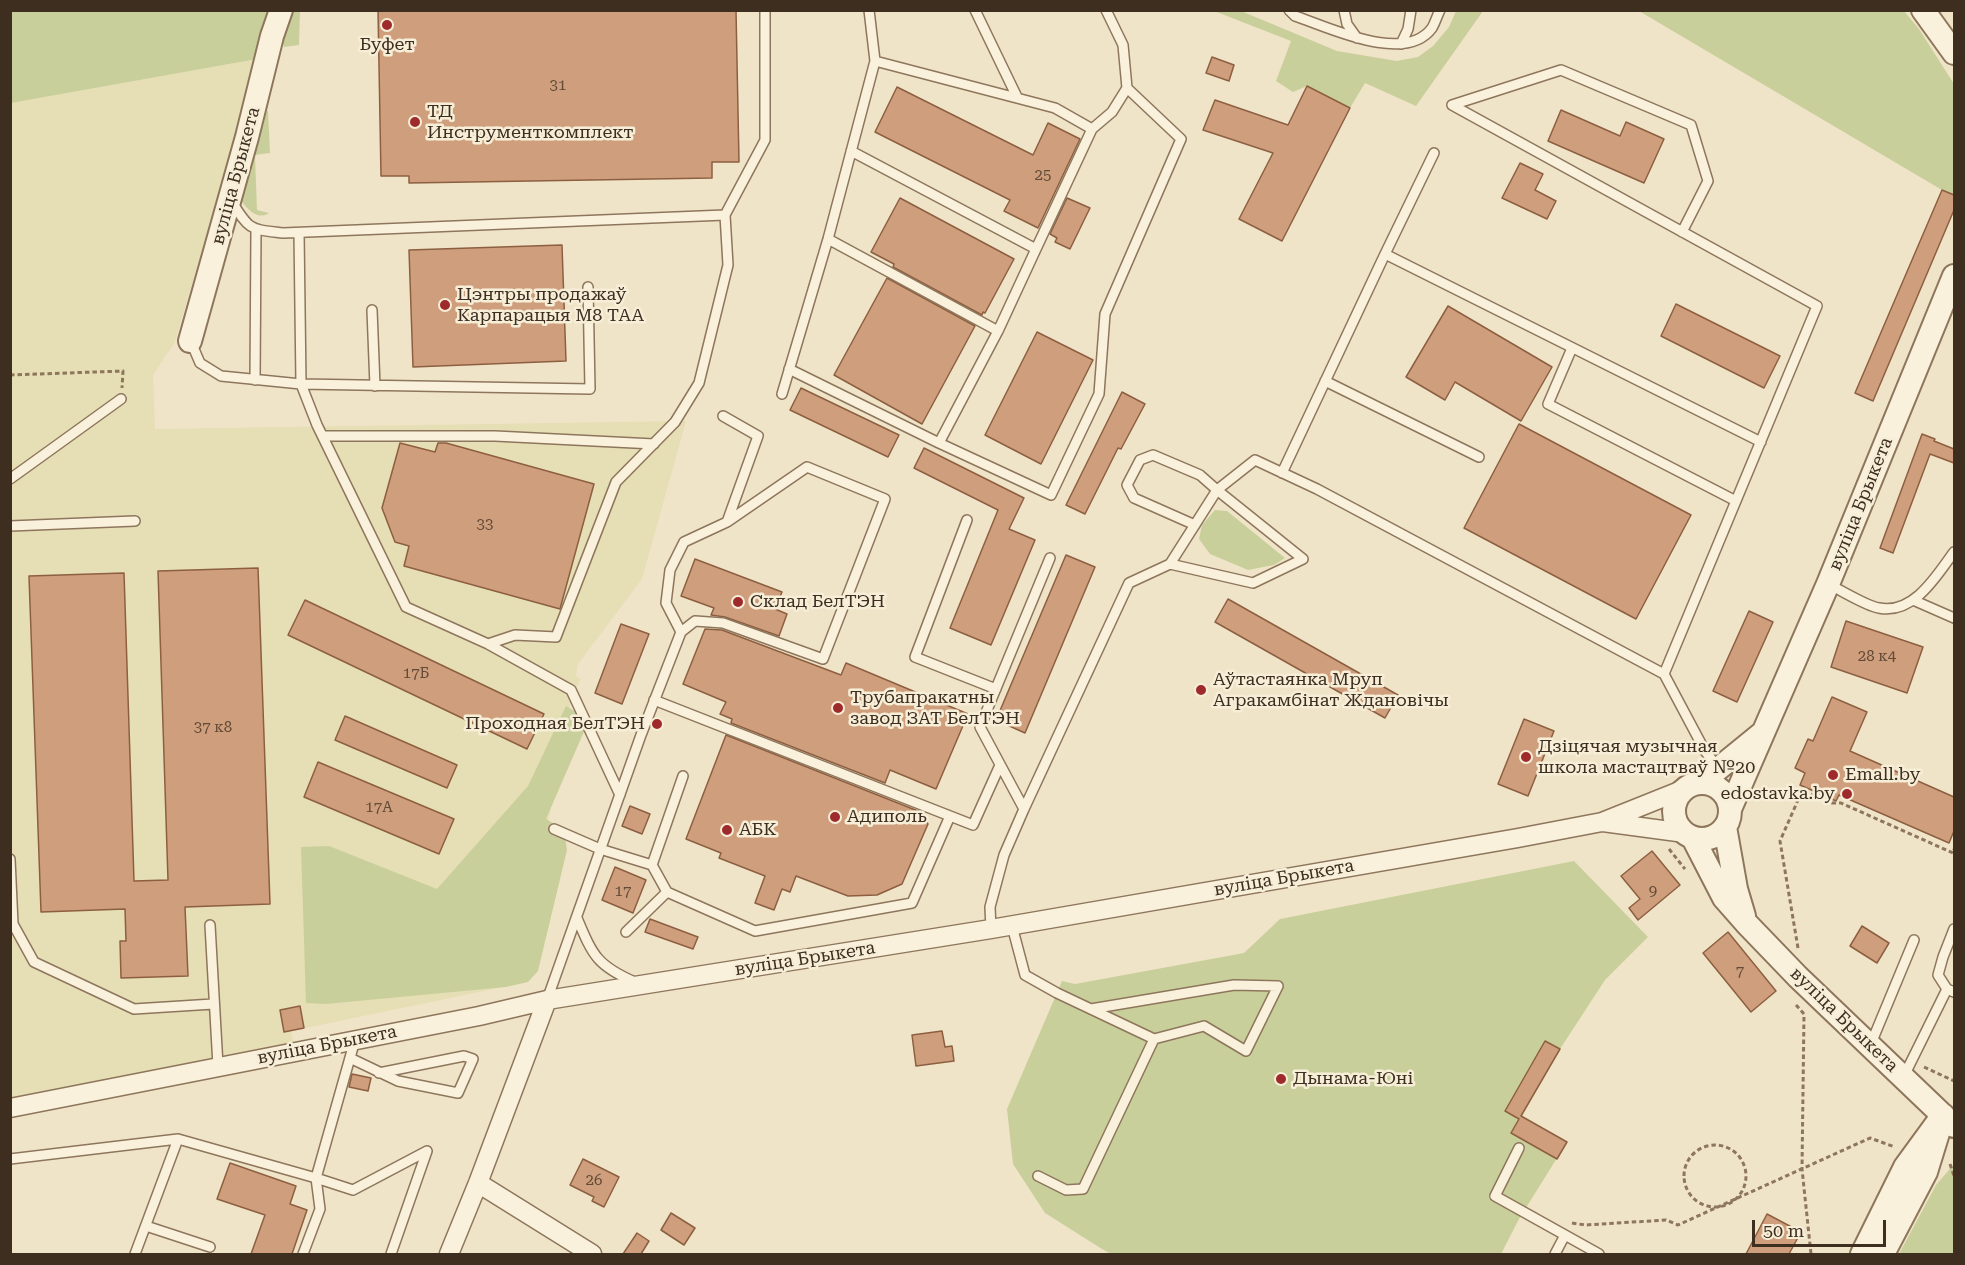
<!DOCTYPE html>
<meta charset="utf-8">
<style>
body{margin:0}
#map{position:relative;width:1965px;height:1265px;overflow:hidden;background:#f0e4c8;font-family:"Roboto Serif",serif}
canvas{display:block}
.frame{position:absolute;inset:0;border:12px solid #3d2e20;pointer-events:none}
.scale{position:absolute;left:1752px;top:1220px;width:134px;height:27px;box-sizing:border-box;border:3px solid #3d2e20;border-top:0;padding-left:8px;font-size:18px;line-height:21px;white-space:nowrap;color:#3d2e20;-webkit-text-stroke:4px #f7eed8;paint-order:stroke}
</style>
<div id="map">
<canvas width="1965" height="1265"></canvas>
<div class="frame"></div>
<div class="scale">50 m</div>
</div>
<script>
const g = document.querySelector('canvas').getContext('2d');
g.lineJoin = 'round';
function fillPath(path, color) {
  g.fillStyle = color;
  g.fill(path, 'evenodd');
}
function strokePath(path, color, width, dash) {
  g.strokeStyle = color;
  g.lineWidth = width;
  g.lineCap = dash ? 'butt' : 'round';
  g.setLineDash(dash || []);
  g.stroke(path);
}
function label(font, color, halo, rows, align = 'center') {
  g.font = font + ' "Roboto Serif",serif';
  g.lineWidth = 5;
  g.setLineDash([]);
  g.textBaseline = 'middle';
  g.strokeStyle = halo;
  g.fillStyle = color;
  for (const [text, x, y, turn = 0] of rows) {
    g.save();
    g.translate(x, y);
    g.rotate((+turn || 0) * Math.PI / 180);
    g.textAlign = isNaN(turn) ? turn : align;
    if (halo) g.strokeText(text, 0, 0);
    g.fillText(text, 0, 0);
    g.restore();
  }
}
const farmland = new Path2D(`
 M257,59L175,342L153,375L155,429L686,421L642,579L578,664L576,676L581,679L572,695L518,984L291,1031L297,1061L11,1118V103Z`);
const green = new Path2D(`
 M11,11H270L257,59L11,103Z
 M291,11H300L299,45L284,47L282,40Z
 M1214,11H1241L1337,51L1397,61L1418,57L1433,46L1449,27L1456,11H1483L1416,106L1365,83L1350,108L1307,86L1293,92L1276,81L1291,41Z
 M1639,11H1904L1919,29L1954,84V195L1942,190Z
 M268,111L270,153L255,155L257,210L269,213C256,222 244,205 237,195L259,112Z
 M1215,510L1227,511L1285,558L1274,565L1248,570L1210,554L1199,539L1202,525Z
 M566,706L589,720L546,819L564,830L567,850L538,971L528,982L506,987L326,1004L306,1003L301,847L329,846L437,889L528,786Z
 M1574,861L1648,937L1605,980L1560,1049L1522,1116L1567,1142L1519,1219L1501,1254H1111L1102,1249L1045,1213L1013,1164L1007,1109L1062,981L1075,984L1244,953L1280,919Z
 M1954,1164V1254H1899L1936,1185Z`);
const building = new Path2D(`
 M378,10H736L739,162H712V178L409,183V176H381Z
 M1212,57L1234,65L1229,81L1206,73Z
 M1307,86L1350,108L1282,241L1239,219L1273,153L1203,130L1215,100L1288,125Z
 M897,87L1033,155L1048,123L1080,139L1038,228L1004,211L1010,200L875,132Z
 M1561,110L1620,136L1626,122L1664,139L1644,183L1548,141Z
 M1520,163L1543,174L1535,190L1556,201L1547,219L1502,198Z
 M1942,190L1954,195V210L1873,401L1855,393Z
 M900,198L1014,259L985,313L983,312L982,315L893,267L894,264L871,252Z
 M1067,198L1090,208L1070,249L1055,242L1057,238L1050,234Z
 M562,245L566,361L413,367L409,250Z
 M887,278L975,326L922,424L834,375Z
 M1676,304L1780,356L1764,388L1661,336Z
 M1448,306L1552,367L1521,421L1455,382L1445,400L1406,377Z
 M1037,332L1093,360L1041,464L985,435Z
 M801,388L899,435L888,457L790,410Z
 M1122,392L1145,404L1121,449L1118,448L1085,514L1066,505Z
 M1519,424L1691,515L1636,619L1464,528Z
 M1922,434L1935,439L1934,441L1954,449V463L1930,454L1893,553L1880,548Z
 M400,443L435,452L438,443H446L594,484L560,609L404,566L409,546L395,542L382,508Z
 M924,448L1024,498L1009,529L1035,540L991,645L950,628L998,510L914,468Z
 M1066,555L1095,567L1025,733L996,720Z
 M695,559L782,592L775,609L787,614L779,636L725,617L711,615L714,608L681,596Z
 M258,568L270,904L185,907L188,976L121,978L120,941H126L125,909L41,912L29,576L124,573L134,881L168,880L158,571Z
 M1228,599L1398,695L1385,718L1215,622Z
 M305,600L544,714L527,749L288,635Z
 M1749,611L1773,622L1737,702L1713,691Z
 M1846,621L1923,647L1907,693L1831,667Z
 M621,624L649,634L622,704L595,693Z
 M705,629L722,630L841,675L846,663L968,714L936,789L890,770L885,783L731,723L732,719L720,714L726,702L683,684Z
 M1832,697L1867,712L1850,751L1954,797V831L1949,843L1839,795L1836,801L1800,785L1805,773L1795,768L1808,739L1813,741Z
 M345,716L457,765L447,788L335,740Z
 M1524,719L1554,731L1528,796L1498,784Z
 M726,735L923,813L928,824L902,884L877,895L848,896L796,876L790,892L782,889L774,910L755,903L765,876L719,858L721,853L686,839Z
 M318,762L454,819L439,854L304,797Z
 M630,806L650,814L642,834L622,826Z
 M1652,851L1680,885L1638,920L1629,908L1640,899L1621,876Z
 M615,867L646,880L633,913L602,900Z
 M650,919L698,937L693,949L645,932Z
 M1862,926L1889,943L1877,963L1850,946Z
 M1728,932L1776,991L1751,1012L1703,953Z
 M300,1006L304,1028L284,1032L280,1010Z
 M942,1031L945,1047L952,1046L954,1061L916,1066L912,1035Z
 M1545,1041L1560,1049L1521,1116L1567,1142L1557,1159L1511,1133L1519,1119L1505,1111Z
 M352,1074L371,1078L368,1091L349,1087Z
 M583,1159L619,1177L604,1207L592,1201L594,1197L570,1185Z
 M230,1163L296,1186L290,1204L307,1210L292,1254H251L265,1215L217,1199Z
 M671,1213L695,1228L684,1245L661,1230Z
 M1767,1214L1801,1232L1789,1254H1746Z
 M637,1233L649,1241L641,1254H623Z`);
const path = new Path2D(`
 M10,375L123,371L122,388
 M1669,849L1685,869
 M1798,948L1780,841L1802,791L1832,803H1841L1953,853L1954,849
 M1796,1005L1804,1014L1802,1169L1811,1254
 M1924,1067L1954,1081
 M1684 1176a31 31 0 1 1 62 0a31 31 0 1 1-62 0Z
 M1950,1164L1954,1176
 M1572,1223L1585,1225L1666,1220L1678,1225L1870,1138L1895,1147`);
const service = new Path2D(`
 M869,10L875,61
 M975,10L1017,97
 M1289,10L1295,16C1328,27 1405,65 1432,28C1435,23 1437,16 1440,10
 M1344,10L1347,24L1357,38
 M1401,44L1408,29L1411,10
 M851,151L1036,249L998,331L939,443L1051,495L1099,394L1105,314L1181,139L1127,88
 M232,202C250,231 250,229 283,233L725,215L765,140V10
 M299,233L301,384L317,425L406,607L488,644L571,690L620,795
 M828,239L998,331
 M1036,249L1092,129
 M1385,254L1434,153
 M372,310L375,386
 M191,342L200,363L221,376L301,384L590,389L588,287
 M1572,348L1548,404L1736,501
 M789,369L939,443
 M255,380L256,230
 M1325,381L1479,457
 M782,394L828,239L875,61L1055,108L1092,129L1112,112L1127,88L1123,45L1106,10
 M323,436H495L654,444
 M1282,473L1385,254L1761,442
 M10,479L121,399
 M967,520L915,657L996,689
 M1195,525L1134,498L1127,485L1140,460L1153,455L1200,475L1217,490L1255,460L1317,489L1664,674L1705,751L1719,769
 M10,526L135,521
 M1828,584C1841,590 1866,606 1879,608C1914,615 1937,575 1954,552
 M1913,600L1954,618
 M681,632L695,621L723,623L823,659L885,499L807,467L727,522
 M488,644L515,635L556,637L616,482L675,422L699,383L728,265L725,215
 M1664,674L1817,306L1452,105L1561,70L1691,125L1708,181L1682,232
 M654,700L950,816
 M1024,809L980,727L1050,558
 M554,829L600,849L652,865L667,892L755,931L912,903L950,816L973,825L1000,765
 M10,859L13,924L34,962L134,1009L213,1004
 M652,865L683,776
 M577,918C593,956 597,966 637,983
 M210,925L218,1066
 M1012,926L1025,975L1057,993L1154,1039L1083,1189L1066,1190L1038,1176
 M991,929L990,907L1004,855L1024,809L1129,583L1170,564L1253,583L1303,559L1217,490L1170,564
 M1954,929L1943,957L1938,975L1947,989L1954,992
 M626,932L667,892
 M547,1000L641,735L681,632L666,603L670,570L684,542L727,522L758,436L723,416
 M1091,1009L1234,985L1278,986L1246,1051L1204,1026L1154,1039
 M1870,1046L1914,940
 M350,1058L398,1081L458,1093L473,1059L464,1056L379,1073
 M1904,1076L1947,989
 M1519,1148L1495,1196L1599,1254
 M10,1159L178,1139
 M146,1226L210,1247
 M135,1254L178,1139L316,1178L355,1040
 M303,1254L320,1209L316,1178L353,1190L427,1151L391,1254
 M1555,1254L1565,1235`);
const minor = new Path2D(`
 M1603,822L1685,833
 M10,1108L479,1016L547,1000L991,929L1518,838L1602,822L1682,790
 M478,1183L592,1254
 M449,1254L478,1183L547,1000`);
const tertiary = new Path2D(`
 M1923,10L1954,53
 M190,341L247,137L272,36L281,10
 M1702,782L1761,734
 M1674 811a28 28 0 1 1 56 0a28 28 0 1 1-56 0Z
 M1730,809L1828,584L1954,276
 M1725,827L1736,889L1744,916
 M1693,838L1724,898L1746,923L1798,977L1954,1126
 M1862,1254L1905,1167L1943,1115
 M1883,1254L1926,1172L1938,1133`);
const markers = [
 [387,25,6,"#9e2a2b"],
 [415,122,6,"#9e2a2b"],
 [445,305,6,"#9e2a2b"],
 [738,602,6,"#9e2a2b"],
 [1201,690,6,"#9e2a2b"],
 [838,708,6,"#9e2a2b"],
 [657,724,6,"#9e2a2b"],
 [1526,757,6,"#9e2a2b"],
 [1833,775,6,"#9e2a2b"],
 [1847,794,6,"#9e2a2b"],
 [835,817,6,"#9e2a2b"],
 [727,830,6,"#9e2a2b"],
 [1281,1079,6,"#9e2a2b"]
];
const numberNames = [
 ["31",558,86],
 ["25",1043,176],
 ["33",485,525],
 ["28 к4",1877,657],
 ["17Б",416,674],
 ["37 к8",213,728],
 ["17А",379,808],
 ["17",623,892],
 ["9",1653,892],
 ["7",1740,972],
 ["26",594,1181]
];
const poiNames = [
 ["Буфет",387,45,"center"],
 ["ТД",427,112],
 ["Инструменткомплект",427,133],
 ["Цэнтры продажаў",457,295],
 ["Карпарацыя М8 ТАА",457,316],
 ["Склад БелТЭН",750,602],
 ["Аўтастаянка Мруп",1213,680],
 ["Агракамбінат Ждановічы",1213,701],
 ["Трубапракатны",850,698],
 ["завод ЗАТ БелТЭН",850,719],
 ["Проходная БелТЭН",645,724,"right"],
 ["Дзіцячая музычная",1538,747],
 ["школа мастацтваў №20",1538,768],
 ["Emall.by",1845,775],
 ["edostavka.by",1835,794,"right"],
 ["Адиполь",847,817],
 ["АБК",739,830],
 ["Дынама-Юні",1293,1079]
];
const streetNames = [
 ["вуліца Брыкета",236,176,-75],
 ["вуліца Брыкета",1861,504,-68],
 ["вуліца Брыкета",1284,878,-10],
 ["вуліца Брыкета",805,959,-9],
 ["вуліца Брыкета",1844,1020,44],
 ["вуліца Брыкета",327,1045,-11]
];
fillPath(farmland, '#e6deb5');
fillPath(green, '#c9cf9b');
fillPath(building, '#cf9f7d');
strokePath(building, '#8d5f41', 1.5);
strokePath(service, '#8d765c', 12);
strokePath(minor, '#8d765c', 21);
strokePath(tertiary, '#8d765c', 26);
strokePath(path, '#8d765c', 3, [4.5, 3]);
strokePath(service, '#faf1dc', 9);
strokePath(minor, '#faf1dc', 18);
strokePath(tertiary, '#faf1dc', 22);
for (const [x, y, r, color] of markers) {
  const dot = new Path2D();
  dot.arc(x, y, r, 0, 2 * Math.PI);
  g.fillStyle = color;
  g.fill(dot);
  strokePath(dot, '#f7eed8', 2);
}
label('15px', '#624a37', null, numberNames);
label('18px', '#3d2e20', '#f7eed8', poiNames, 'left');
label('18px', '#3d2e20', '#f7eed8', streetNames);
</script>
